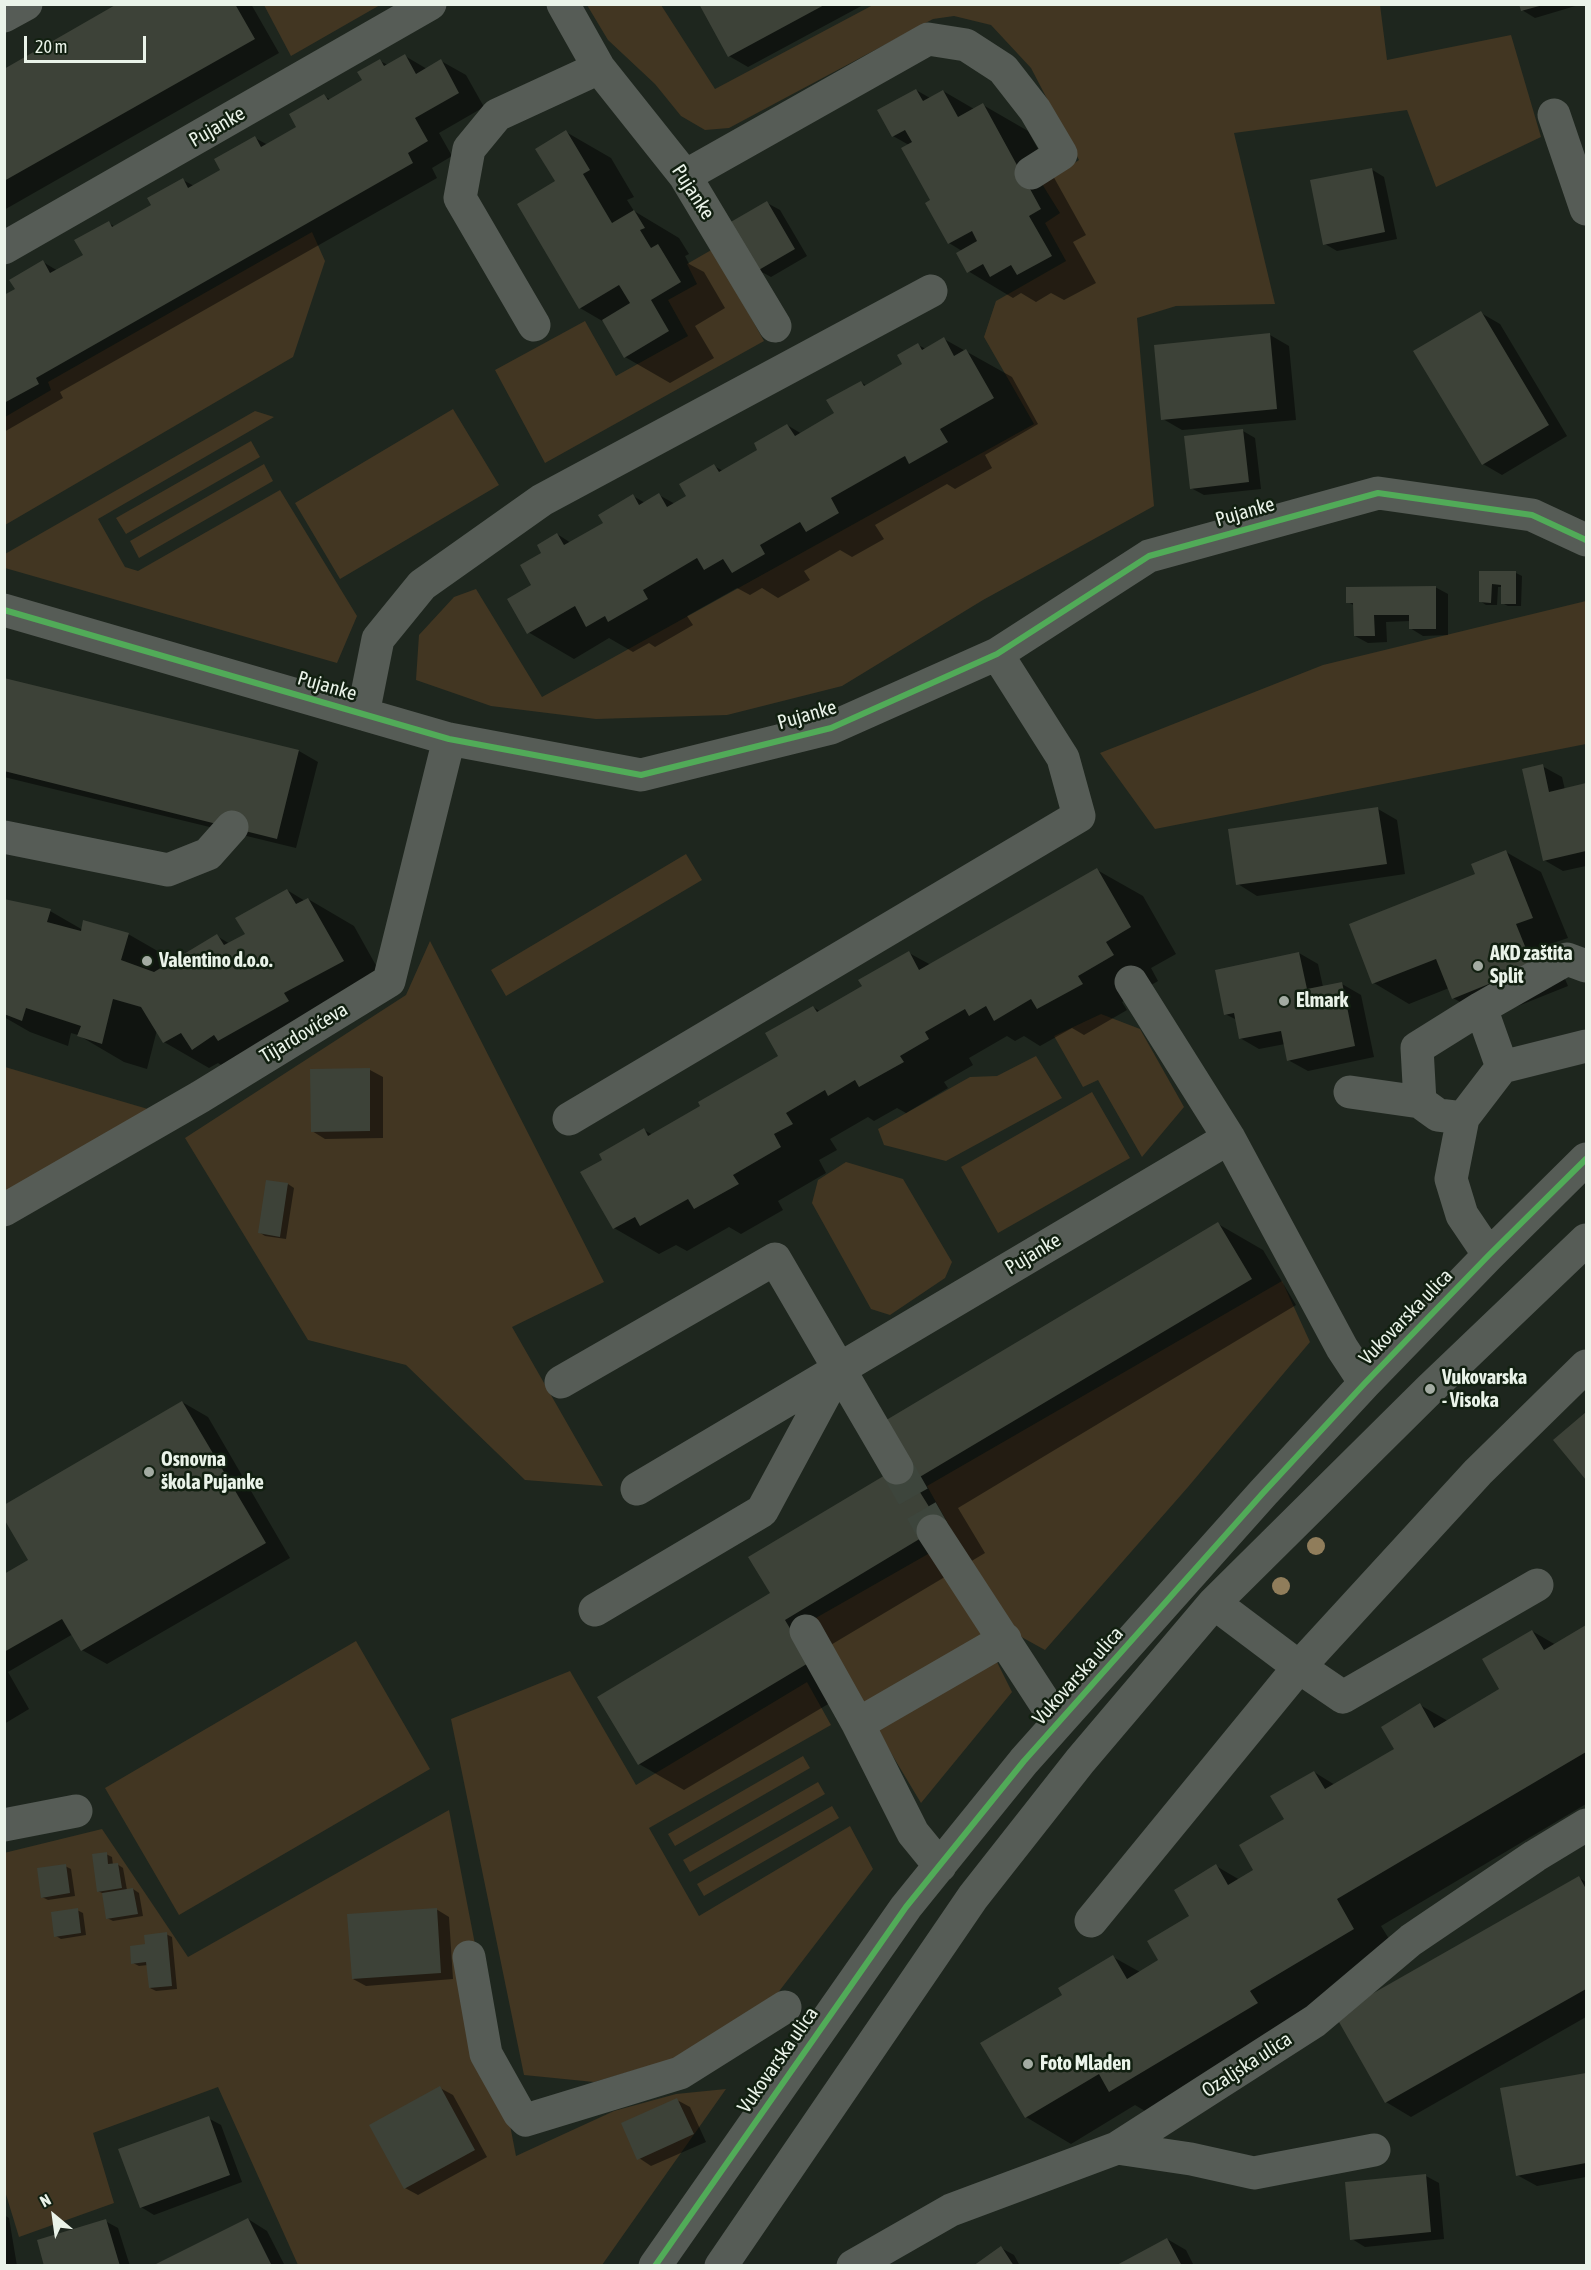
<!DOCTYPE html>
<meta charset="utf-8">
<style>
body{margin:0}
#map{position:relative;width:1591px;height:2270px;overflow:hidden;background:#1e261e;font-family:"Asap Condensed",sans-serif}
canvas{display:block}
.frame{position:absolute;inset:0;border:6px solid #eaf3e9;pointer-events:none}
.north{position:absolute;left:24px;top:2186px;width:60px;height:60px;-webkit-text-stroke:4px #122011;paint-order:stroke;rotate:331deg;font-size:16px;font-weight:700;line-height:24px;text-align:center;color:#eaf3e9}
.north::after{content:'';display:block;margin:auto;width:21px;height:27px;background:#eaf3e9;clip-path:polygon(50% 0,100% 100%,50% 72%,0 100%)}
.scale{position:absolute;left:24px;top:36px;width:122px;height:27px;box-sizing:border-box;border:3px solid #eaf3e9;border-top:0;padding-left:8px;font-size:18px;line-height:21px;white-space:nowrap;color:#eaf3e9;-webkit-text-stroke:4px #122011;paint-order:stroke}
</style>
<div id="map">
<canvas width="1591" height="2270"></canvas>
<div class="frame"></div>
<div class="north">N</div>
<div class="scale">20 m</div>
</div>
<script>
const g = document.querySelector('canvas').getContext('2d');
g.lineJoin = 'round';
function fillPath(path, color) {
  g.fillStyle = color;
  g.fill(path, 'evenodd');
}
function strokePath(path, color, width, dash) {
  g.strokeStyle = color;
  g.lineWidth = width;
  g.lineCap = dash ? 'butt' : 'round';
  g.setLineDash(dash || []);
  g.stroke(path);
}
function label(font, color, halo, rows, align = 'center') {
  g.font = font + ' "Asap Condensed",sans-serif';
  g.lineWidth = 5;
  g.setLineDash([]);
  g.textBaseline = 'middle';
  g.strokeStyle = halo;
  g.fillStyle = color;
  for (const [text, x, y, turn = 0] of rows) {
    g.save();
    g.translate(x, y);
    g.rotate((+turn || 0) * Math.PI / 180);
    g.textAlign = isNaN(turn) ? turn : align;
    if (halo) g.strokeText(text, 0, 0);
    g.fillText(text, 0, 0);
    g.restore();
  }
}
const green = new Path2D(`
 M264,5H380L291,56Z
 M587,5H661L715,89L873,5H1380L1387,60L1511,35L1541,137L1436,187L1407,110L1234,133L1275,304L1176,306L1137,318L1154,506L983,600L842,686L727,715L596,719L491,706L416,680L419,635L454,597L476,589L542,697L1034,424L984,337L996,301L1066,261L1045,223L1060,213L1042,184L1079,160L1031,68L991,25L954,16L933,19L729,128L705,130L681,116L655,84L608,40Z
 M312,232L325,261L293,357L5,525V417L51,390L48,382Z
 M713,249L764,341L545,463L495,370L585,321L616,376L688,336L668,300L697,284L687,264Z
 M453,409L499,485L340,579L295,503Z
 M255,411L274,417L98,519L125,567L138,571L280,490L357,616L337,663L5,568V554Z
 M251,441L260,457L126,534L116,518Z
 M264,464L273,481L139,558L130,541Z
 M1586,601V744L1155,829L1100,753L1323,665Z
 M686,854L702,880L506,996L491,970Z
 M430,941L604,1282L512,1327L603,1486L525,1480L406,1365L308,1340L185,1138L406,995Z
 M1101,1014L1140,1029L1184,1107L1142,1157L1098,1080L1083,1087L1054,1036Z
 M1036,1056L1062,1098L946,1161L884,1145L878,1129L970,1077L997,1076Z
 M5,1067L158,1112L5,1203Z
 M1092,1092L1130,1158L998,1233L961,1167Z
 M846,1162L903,1179L952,1262L945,1278L890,1315L871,1309L812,1203L818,1180Z
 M1282,1281L1310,1342L1188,1487L1045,1650L1007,1629L927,1486Z
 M935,1550L983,1635L862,1704L814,1619Z
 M356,1641L430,1769L179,1915L105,1788Z
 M996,1660L1012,1692L921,1803L876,1728Z
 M570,1671L636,1785L807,1682L831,1725L649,1828L699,1916L850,1826L873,1869L767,2007L680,2057L594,2082L524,2075L451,1719Z
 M803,1756L810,1768L675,1846L668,1834Z
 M818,1782L825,1794L690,1872L683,1860Z
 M832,1806L839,1818L704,1896L697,1884Z
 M449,1810L516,2156L614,2111L676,2094L726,2089L602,2265H298L218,2087L93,2133L114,2203L19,2237L4,2188V1853L102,1829L188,1957Z`);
const shadow = new Path2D(`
 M120,4H251L279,53L4,210V70Z
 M701,4H865L748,67L729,56Z
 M1521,4H1582L1535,18L1522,10Z
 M405,56L427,69L441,61L466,75L484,107L439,133L452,156L432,168L437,178L60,392L63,398L4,432V313L17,290L43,262L58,271L85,256L109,223L115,227L153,206L183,180L194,186L222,170L255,138L268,145L298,127L324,96L331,100L364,81L380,61L388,65Z
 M916,90L930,98L943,91L974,109L983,105L1028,131L1086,235L1073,242L1096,283L1064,300L1051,293L1036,302L1021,293L1013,298L968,271L962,251L949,243L909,145L893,136Z
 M566,132L611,158L634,197L627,200L634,211L679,238L689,254L685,256L689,264L704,272L725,308L695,326L714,358L670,383L625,357L604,322L580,308L557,182Z
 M1371,169L1384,177L1397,239L1337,251L1325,244Z
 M767,203L780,210L807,256L771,277L758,270Z
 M1481,313L1500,324L1567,436L1502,475L1483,464Z
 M1270,335L1289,346L1296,420L1182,430L1163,419Z
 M944,339L1012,377L1038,424L985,455L992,468L955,489L947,484L875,525L884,539L852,557L840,550L804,571L810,580L778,598L762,588L750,595L737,588L687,616L693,625L655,647L649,643L633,652L609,638L574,659L528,632L533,586L543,553L557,534L571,543L605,523L633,496L645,503L659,495L675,504L688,497L714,466L723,471L759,450L787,425L802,434L836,414L861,382L867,386L904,365L918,345L926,349Z
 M1243,431L1255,438L1261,489L1204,495L1191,488Z
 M1481,572L1516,573L1522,576L1521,606H1508L1502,603L1503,587H1498L1497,605H1486L1480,601Z
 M1435,587L1448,594V635L1423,636L1410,628V621L1386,622L1387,642L1368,643L1355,636V606L1348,602Z
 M4,679L299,751L318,762L296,848L4,777Z
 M1542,766L1562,777L1565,790L1586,784V866L1563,871L1544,860Z
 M1378,809L1397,820L1405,874L1257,896L1238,884Z
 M1506,852L1541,872L1568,938L1550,944L1568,986L1488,1018L1453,998L1449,988L1409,1004L1374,983L1477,874Z
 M1097,870L1143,896L1176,954L1151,968L1158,981L1122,1002L1127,1010L1084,1035L1072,1028L1040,1046L1024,1036L1015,1041L1007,1036L969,1058L973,1065L944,1082L948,1088L906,1113L897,1108L874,1121L868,1117L830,1139L837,1150L819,1160L826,1173L778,1201L783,1210L741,1234L729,1227L687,1251L676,1245L659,1254L614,1228L604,1161L644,1130L653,1135L702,1107L780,1056L813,1007L821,1012L864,987L909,953L931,965Z
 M287,890L305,901L308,899L354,926L388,987L238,1075L218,1063L209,1068L164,1042L157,1030L147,1069L124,1062L78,1035L71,1033L68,1046L30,1032L4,1017V907L50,911L83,930L128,934L175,961L217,936L230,944L247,934Z
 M1299,953L1318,964L1323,987L1342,984L1361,995L1374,1057L1308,1071L1288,1060L1285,1044L1259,1049L1240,1038L1237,1020L1225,1014Z
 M370,1070L383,1077V1138L325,1139L312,1131Z
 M288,1184L294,1188L286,1239L265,1236L259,1232Z
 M1218,1224L1263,1250L1296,1305L958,1508L985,1553L829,1646L855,1688L684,1790L639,1764L772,1594L904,1466Z
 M182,1402L208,1417L290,1558L107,1664L82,1650L73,1634L8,1672L29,1709L4,1724V1576L33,1565Z
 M1586,1414V1478L1555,1440Z
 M1586,1627V1804L1381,1926L1399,1955L1155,2117L1135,2105L1071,2144L1026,2117L1064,1996L1113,1957L1140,1972L1160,1960L1191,1917L1216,1866L1240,1880L1256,1870L1314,1772L1335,1785L1396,1749L1420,1705L1448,1721L1501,1689L1532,1631L1556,1645Z
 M106,1854L112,1857L113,1865L117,1864L123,1868L127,1890L133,1889L139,1893L143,1916L113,1921L107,1918L104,1894L98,1891Z
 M65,1866L71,1869L75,1896L48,1900L42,1897Z
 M1579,1878L1586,1882V2017L1411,2117L1386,2102Z
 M436,1909L449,1917L453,1979L366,1986L353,1979Z
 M77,1910L83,1913L86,1935L61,1939L56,1936Z
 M166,1934L172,1937L177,1989L156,1991L150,1988L148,1965L139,1966L133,1963L146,1946Z
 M1586,2074V2177L1537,2186L1517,2175L1502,2090Z
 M440,2088L453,2095L487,2157L418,2195L405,2188Z
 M677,2100L690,2107L706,2142L651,2166L639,2158Z
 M208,2118L221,2125L242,2182L154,2215L141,2207Z
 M1426,2176L1439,2183L1444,2239L1365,2247L1352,2239Z
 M4,2215L9,2218L17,2266H4Z
 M248,2219L267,2231L285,2266H155Z
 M105,2221L118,2228L130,2266H46Z
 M1167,2239L1186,2250L1194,2266H1118Z
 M1001,2248L1014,2255L1020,2266H975Z`);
const building = new Path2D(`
 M117,4H235L255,39L4,181V69Z
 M699,4H826L728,57Z
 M1519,4H1543V5L1521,11Z
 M405,54L416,74L441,59L459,93L415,118L428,141L408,153L413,163L36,378L39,384L4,403V295L15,289L9,280L43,260L50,273L83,255L74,240L109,221L112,227L151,205L147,198L183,178L188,188L220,170L214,159L255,136L261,147L296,127L289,114L324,94L328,100L362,80L357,72L380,59L384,66Z
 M916,89L923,101L943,90L958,117L983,103L1041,209L1029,216L1052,256L1017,275L1011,265L990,277L983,264L967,273L956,253L977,241L972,231L948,244L925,203L930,200L901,148L912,142L905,130L892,137L877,110Z
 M566,130L590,170L583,174L612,223L634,210L645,228L640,230L651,248L658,244L681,282L651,300L669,331L624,358L602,320L630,303L619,285L579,309L517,204L555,181L535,149Z
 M1372,168L1385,232L1323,245L1310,180Z
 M767,201L795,249L757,271L729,223Z
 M1481,311L1549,425L1482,465L1413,351Z
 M1270,333L1277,409L1161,420L1154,345Z
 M944,337L954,356L966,349L994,398L940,429L948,442L909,464L905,456L831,498L839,513L806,532L800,522L760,545L765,554L732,573L723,559L704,570L697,558L643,590L648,599L608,622L605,616L586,627L575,606L527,634L507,599L531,585L520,565L541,553L537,545L557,533L564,545L603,523L598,515L633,494L639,505L659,493L667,507L686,496L679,484L714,464L719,472L757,450L754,443L787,424L795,436L834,413L826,400L861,381L864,386L902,364L897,355L918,343L922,350Z
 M1243,429L1249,482L1190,489L1184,436Z
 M1479,571H1516V604H1501V585L1492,584L1491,603L1479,602Z
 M1436,586V629H1409V615H1374L1375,636H1354L1353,603H1346V587Z
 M4,678L299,750L277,839L4,771Z
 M1543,764L1549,792L1586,783V851L1543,861L1522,769Z
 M1378,807L1387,864L1236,885L1228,829Z
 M1506,850L1533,918L1516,924L1533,966L1452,999L1436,959L1372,984L1349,924L1475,874L1471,864Z
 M1097,868L1131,927L1106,942L1114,955L1078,976L1083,984L1037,1009L1031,999L994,1021L986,1006L969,1016L965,1009L925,1032L929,1039L900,1056L904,1062L859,1087L855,1080L828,1096L825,1090L786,1113L793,1124L774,1134L781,1147L733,1175L739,1184L694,1209L688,1199L640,1226L635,1217L613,1229L580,1172L602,1160L599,1154L644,1128L648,1136L700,1106L698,1102L778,1056L765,1033L813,1006L817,1012L862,986L858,980L909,951L919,970Z
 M287,889L296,904L308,898L344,961L284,993L289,1001L218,1041L214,1035L192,1050L181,1033L163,1043L141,1007L113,999L102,1044L77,1036L81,1026L26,1008L22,1021L4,1014V899L51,909L47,922L81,931L83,920L129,933L121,960L154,972L217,934L224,945L245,934L235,918Z
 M1299,952L1307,989L1342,982L1355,1046L1287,1061L1281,1031L1239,1039L1234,1013L1224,1015L1215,970Z
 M370,1068V1131L311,1132L310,1069Z
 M266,1180L288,1183L280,1237L258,1233Z
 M1218,1222L1252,1279L913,1481L941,1526L785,1620L810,1662L638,1765L597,1697L770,1593L748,1557L902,1465L878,1425Z
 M182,1401L266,1543L81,1651L62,1619L4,1652V1574L28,1560L4,1519V1505Z
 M1586,1412V1480L1553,1440Z
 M1586,1625V1752L1337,1899L1354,1929L1250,1991L1258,2003L1109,2092L1099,2074L1025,2118L980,2043L1062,1995L1058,1988L1113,1955L1127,1979L1158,1960L1147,1941L1189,1916L1174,1890L1216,1864L1228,1885L1253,1870L1239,1845L1284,1819L1270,1796L1314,1771L1325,1789L1394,1749L1381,1727L1420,1703L1434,1728L1499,1689L1482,1659L1532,1630L1544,1650Z
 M107,1852L108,1864L118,1863L122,1888L97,1892L92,1854Z
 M66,1864L70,1893L41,1898L37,1868Z
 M1579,1876L1586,1889V1989L1385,2103L1335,2015Z
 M133,1888L138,1914L106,1919L102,1893Z
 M78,1908L81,1933L54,1937L51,1912Z
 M437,1908L441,1973L352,1979L347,1914Z
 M167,1932L172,1986L149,1988L146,1962L131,1964L130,1946L145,1944L144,1935Z
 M1586,2073V2163L1516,2176L1500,2088Z
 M440,2086L475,2150L404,2189L369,2125Z
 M677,2098L694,2134L637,2160L621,2123Z
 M209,2116L230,2175L140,2208L118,2149Z
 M1426,2174L1431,2232L1350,2240L1345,2182Z
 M248,2218L272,2266H152Z
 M106,2219L120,2266H44L37,2240Z
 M1167,2238L1182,2266H1115Z
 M1001,2246L1014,2266H973Z`);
const minorTunnel = new Path2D(`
 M897,1468L933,1531`);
const minor = new Path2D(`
 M563,4L599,68L685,176L775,326
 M4,16L26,4
 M1554,115L1586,209
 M685,176L928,39L966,45L1003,69L1035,110L1061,154L1031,173
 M4,248L430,4
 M534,325L460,198L469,149L497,115L599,68
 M4,610L449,739L641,775L831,728L997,654L1149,556L1378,493L1532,515L1586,540
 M363,714L378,639L422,585L542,500L931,291
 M4,837L168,870L208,854L232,827
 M1131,982L1229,1138
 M1481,1008L1502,1067
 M1350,1092L1420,1102
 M1463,1118L1438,1115L1420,1102L1417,1048L1481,1008L1567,959L1586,966
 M569,1119L1079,816L1063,758L997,654
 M4,1210L200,1097L389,981L449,739
 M1489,1255L1462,1215L1451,1179L1463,1118L1502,1067L1586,1046
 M561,1382L775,1259L897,1468
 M637,1489L1229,1138L1342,1348L1365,1383
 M933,1531L1058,1723
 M1214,1603L1299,1667L1343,1697L1537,1585
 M595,1610L762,1511L838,1370
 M806,1631L858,1724L913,1833L940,1866
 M858,1724L1005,1639
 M4,1825L76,1811
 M1091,1921L1299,1667L1478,1472L1586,1366
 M469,1957L486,2054L519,2113L526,2120L680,2073L785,2007
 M1374,2150L1254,2173L1191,2159L1117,2148L1315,2021L1411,1940L1535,1856L1586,1825
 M655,2266L906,1907L1024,1761L1263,1493L1365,1383L1489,1255L1586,1159
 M721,2266L973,1897L1080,1761L1214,1603L1430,1389L1586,1240
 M853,2266L951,2210L1117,2148`);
const cycleway = new Path2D(`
 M4,610L449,739L641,775L831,728L997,654L1149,556L1378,493L1532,515L1586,540
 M655,2266L906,1907L1024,1761L1263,1493L1365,1383L1489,1255L1586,1159`);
const trees = [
 [1316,1546],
 [1281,1586]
];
const markers = [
 [147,961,6,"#a3aba2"],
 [1478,966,6,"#a3aba2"],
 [1284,1001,6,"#a3aba2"],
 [1430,1389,6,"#a3aba2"],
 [149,1472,6,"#a3aba2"],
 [1028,2064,6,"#a3aba2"]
];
const streetNames = [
 ["Pujanke",217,127,-30],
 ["Pujanke",693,192,57],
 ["Pujanke",1245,512,-16],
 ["Pujanke",327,686,16],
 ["Pujanke",807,715,-16],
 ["Tijardovićeva",304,1033,-31],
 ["Pujanke",1033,1254,-31],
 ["Vukovarska ulica",1406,1317,-46],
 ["Vukovarska ulica",1078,1676,-48],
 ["Vukovarska ulica",778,2060,-55],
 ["Ozaljska ulica",1247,2065,-33]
];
const poiNames = [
 ["AKD zaštita",1490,954],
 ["Split",1490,977],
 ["Valentino d.o.o.",159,961],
 ["Elmark",1296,1001],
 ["Vukovarska",1442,1378],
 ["- Visoka",1442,1401],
 ["Osnovna",161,1460],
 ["škola Pujanke",161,1483],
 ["Foto Mladen",1040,2064]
];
fillPath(green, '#423622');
fillPath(shadow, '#0007');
fillPath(building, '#3d4238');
strokePath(minorTunnel, '#3d453c', 33, [33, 16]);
strokePath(minor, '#565c56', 33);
strokePath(cycleway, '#51ab58', 6);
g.fillStyle = '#907d5b';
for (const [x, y] of trees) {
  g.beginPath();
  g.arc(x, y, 9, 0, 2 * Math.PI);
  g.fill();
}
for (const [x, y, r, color] of markers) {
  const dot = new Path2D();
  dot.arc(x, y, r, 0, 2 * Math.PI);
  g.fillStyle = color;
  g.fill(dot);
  strokePath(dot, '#122011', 2);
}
label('20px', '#eaf3e9', '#122011', streetNames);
label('bold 20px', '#eaf3e9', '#122011', poiNames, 'left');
</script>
